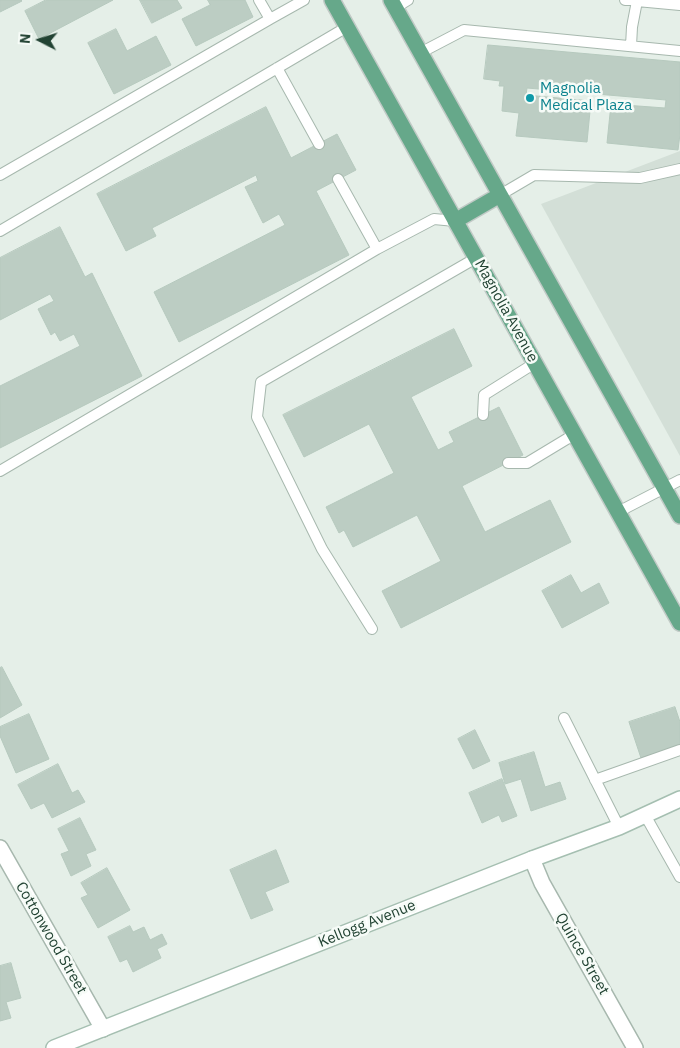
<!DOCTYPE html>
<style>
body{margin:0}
#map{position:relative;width:680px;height:1048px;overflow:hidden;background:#e5efe8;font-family:"IBM Plex Sans",sans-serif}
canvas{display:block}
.north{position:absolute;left:15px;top:15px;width:50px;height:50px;-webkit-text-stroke:4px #f6fbf7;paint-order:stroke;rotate:275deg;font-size:14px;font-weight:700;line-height:20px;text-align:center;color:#224333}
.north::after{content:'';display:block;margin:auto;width:18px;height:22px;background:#224333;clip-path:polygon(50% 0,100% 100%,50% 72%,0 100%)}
</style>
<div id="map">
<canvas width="680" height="1048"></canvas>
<div class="north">N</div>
</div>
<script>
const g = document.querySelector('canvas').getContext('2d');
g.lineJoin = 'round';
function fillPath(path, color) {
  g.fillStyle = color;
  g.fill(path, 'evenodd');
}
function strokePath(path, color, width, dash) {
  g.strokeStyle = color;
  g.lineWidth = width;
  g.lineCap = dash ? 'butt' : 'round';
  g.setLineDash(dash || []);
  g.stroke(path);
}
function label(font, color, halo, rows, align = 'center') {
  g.font = font + ' "IBM Plex Sans",sans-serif';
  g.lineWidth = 5;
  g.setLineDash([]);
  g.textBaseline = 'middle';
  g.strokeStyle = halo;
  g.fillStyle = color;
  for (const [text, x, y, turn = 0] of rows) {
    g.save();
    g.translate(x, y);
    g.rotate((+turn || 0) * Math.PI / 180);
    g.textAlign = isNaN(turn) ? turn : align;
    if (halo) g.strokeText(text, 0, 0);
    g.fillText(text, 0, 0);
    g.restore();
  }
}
const built = new Path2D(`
 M680,151V456L541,204Z`);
const building = new Path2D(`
 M0,0H21L22,1L0,12Z
 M46,0H113L39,39L25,11Z
 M140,0H177L182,8L152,23Z
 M208,0H245L253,17L196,46L182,19L210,5Z
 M116,29L127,51L156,36L171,65L114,94L88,43Z
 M488,45L680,62V134L678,150L607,143L611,104L665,108L666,100L527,88L526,95L591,101L587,142L516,136L519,113L502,111L504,86H499L500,81L484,79Z
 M266,107L291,158L337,134L356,170L316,191L349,255L179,342L154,292L285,225L279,214L263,223L245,187L258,181L256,175L152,228L156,236L126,251L97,194Z
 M60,227L85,277L92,273L142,376L0,448V386L80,346L74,334L60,341L55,332L51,335L38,309L54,301L50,294L0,320V258Z
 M454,329L472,366L411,397L438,450L454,442L449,432L499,407L523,455L462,486L485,532L550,500L571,542L401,628L382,591L441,561L417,515L353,547L344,530L339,533L326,507L394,473L369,424L304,457L283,415Z
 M571,575L581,593L599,583L609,603L562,628L542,591Z
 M2,667L22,705L0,718V668Z
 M675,707L680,722V745L641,758L629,722Z
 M29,714L49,759L16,773L0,736V727Z
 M475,730L490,761L473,769L458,739Z
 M534,752L545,787L560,782L566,799L531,811L521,779L505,784L499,763Z
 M58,764L72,793L78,790L85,802L52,818L44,803L31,809L18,785Z
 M502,779L517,816L502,822L499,815L482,823L469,793Z
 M80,818L96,850L86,854L91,866L71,876L61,854L69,851L58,829Z
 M276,850L289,882L265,892L273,910L251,919L230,870Z
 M107,868L130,910L98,928L81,898L88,895L81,883Z
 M130,926L133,932L144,927L150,940L162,934L167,944L157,949L161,958L133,972L127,959L120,962L108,937Z
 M11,963L21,998L6,1002L11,1018L0,1021V966Z`);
const lane = new Path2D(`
 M625,0H637
 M395,8L408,0
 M270,19L304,0
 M631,46L632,27L637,1L680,5
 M420,53L464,30L680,51
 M277,68L319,144
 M0,175L270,19L259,0
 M338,179L377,249
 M500,195L534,175L640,178L680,169
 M0,231L347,27
 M483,415L484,395L535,363
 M508,463H527L575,434
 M0,471L377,249L434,219L455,221
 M618,512L680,480
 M372,629L322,549L257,417L261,382L476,258
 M564,718L619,827
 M595,780L680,750
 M645,815L680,877`);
const street = new Path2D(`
 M0,848L103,1029
 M532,859L542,883L635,1048`);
const secondary = new Path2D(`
 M54,1048L532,859L619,827L680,799`);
const primary = new Path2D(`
 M332,0L680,623
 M391,0L680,516
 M455,221L500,195`);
const markers = [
 [530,98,5,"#0f9aa8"]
];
const cultureNames = [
 ["Magnolia",540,89],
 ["Medical Plaza",540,106]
];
const streetNames = [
 ["Magnolia Avenue",506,311,61],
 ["Kellogg Avenue",367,924,-22],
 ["Cottonwood Street",51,938,60],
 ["Quince Street",582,954,60]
];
fillPath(built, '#d3dfd7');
fillPath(building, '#bccdc3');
strokePath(building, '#b6c9be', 1);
strokePath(lane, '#a7b8ae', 12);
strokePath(street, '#a7b8ae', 18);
strokePath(secondary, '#a5bfb1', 18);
strokePath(primary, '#c1cac6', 18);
strokePath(lane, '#fff', 10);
strokePath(street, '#fff', 15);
strokePath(secondary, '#fff', 15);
strokePath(primary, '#66a88a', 15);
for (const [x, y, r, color] of markers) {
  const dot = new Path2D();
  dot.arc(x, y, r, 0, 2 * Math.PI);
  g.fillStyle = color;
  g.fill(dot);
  strokePath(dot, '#f6fbf7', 2);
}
label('15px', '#0d838f', '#f6fbf7', cultureNames, 'left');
label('15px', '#224333', '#f6fbf7', streetNames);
</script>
